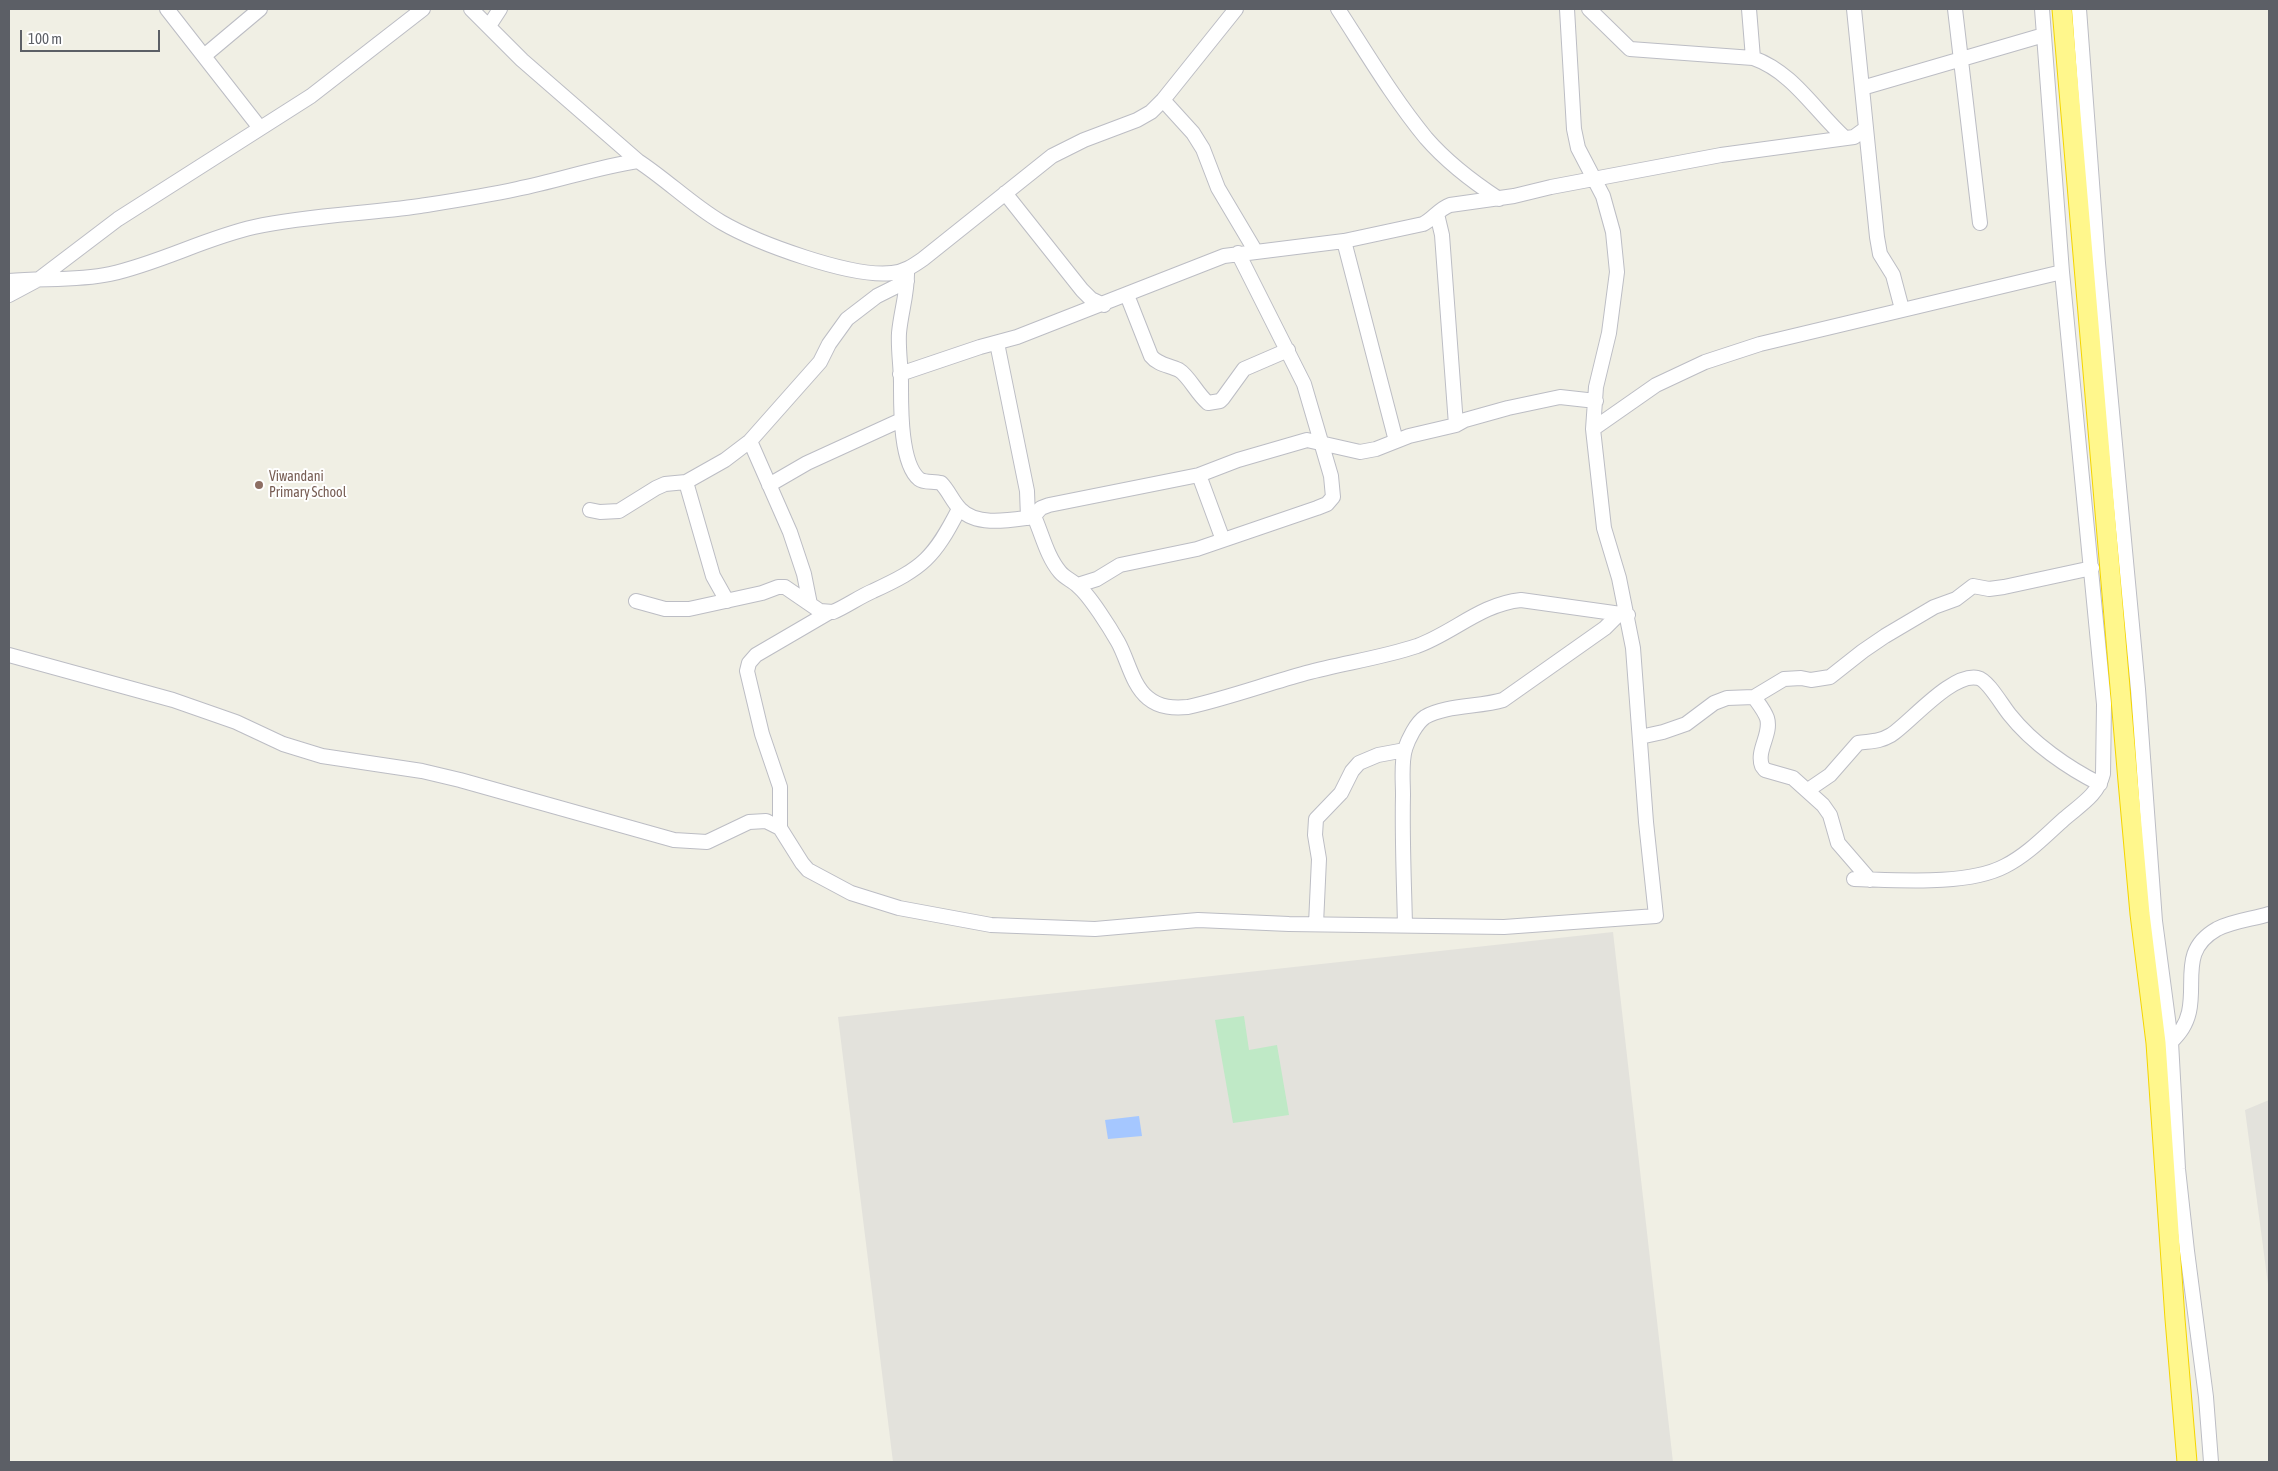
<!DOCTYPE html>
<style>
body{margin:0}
#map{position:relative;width:2278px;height:1471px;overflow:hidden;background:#f0efe4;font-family:"Asap Condensed",sans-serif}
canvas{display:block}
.frame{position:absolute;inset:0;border:10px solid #5c5f66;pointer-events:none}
.scale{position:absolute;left:20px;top:30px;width:140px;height:22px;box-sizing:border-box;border:2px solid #5c5f66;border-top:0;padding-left:6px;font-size:15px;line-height:18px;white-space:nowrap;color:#5c5f66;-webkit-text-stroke:4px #fff;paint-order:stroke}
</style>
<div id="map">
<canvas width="2278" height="1471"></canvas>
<div class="frame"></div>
<div class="scale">100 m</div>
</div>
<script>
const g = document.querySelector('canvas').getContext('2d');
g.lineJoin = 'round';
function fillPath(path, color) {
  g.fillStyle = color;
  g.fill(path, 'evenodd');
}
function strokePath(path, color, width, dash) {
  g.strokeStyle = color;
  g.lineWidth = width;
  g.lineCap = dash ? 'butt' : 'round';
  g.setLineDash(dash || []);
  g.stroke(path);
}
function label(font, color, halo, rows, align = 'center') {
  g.font = font + ' "Asap Condensed",sans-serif';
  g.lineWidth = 4;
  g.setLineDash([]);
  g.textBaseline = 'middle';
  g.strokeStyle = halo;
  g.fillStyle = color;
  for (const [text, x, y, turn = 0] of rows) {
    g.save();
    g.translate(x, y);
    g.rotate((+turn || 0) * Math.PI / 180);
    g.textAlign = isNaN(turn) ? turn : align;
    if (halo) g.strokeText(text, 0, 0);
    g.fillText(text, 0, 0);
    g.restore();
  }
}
const industrial = new Path2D(`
 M1613,932L1673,1462H893L838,1017Z
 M2269,1100V1292L2245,1110Z`);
const green = new Path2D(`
 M1244,1016L1249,1050L1277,1045L1289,1115L1233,1123L1215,1020Z`);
const water = new Path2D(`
 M1139,1116L1142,1136L1108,1139L1105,1120Z`);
const minor = new Path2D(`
 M167,9L260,128
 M471,9L522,60L638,161
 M1338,9C1366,52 1393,98 1426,138C1446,161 1473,182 1499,199
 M1589,9L1630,49L1753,58C1793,72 1815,111 1845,138
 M1749,9L1753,58
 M1854,9L1877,237L1880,254L1893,275L1902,309
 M1955,9L1980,223
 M2079,9L2098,263L2138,689L2155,921L2171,1042L2178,1169L2187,1251L2206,1397L2211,1462
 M489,26L500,9
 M204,56L260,9
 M1862,88L2044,35
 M1163,100L1193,133L1203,149L1218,188L1256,252
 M1005,193L1082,290L1091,299L1104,305
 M1437,214L1442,235L1456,425
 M1344,241L1396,441
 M907,269C908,292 901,311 899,333C898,350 901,366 901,383C901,406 900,463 919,479C924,483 934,481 941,483C949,491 952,501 960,509C977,527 1010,520 1033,517L1036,521C1043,538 1048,558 1060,572C1065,578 1073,581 1078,586C1090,596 1110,628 1118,642C1128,660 1132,685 1148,698C1160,708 1174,708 1188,707C1228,698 1266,684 1306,673C1343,663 1381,658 1417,646C1453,633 1481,604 1521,600L1628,615
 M9,281C43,278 77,281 110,274C160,263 205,238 254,227C309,215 365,214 420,206C452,201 485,196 517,189C558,181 597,167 638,161C667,180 692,205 721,222C757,243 851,278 892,273C904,272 913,266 923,259L1052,156L1084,140L1137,120L1151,112L1163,100L1236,9
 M9,295L39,279L118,219L311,96L423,9
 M1127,295L1151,356C1158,365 1169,365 1179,370C1189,376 1197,394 1208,403L1220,401L1223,398L1244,369L1288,350
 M997,343L1027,491L1028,518
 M900,374L980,347L1017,337L1224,256L1344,241L1423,224C1433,219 1439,209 1450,205L1514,196L1551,187L1721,155L1854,137L1865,129
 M1593,429L1656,385L1705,362L1760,344L2062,272
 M750,441L790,532L804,574L810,604
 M1199,475L1223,540
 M686,482L713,576L727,601
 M769,485L807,463L901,420
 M590,510L600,512L619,511L656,488L665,484L686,482L725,460L750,441L820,362L829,344L847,319L877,296L907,281
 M1033,517L1041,508L1049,505L1199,475L1238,460L1307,440L1360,452L1376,449L1409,436L1456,425L1465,420L1508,408L1560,397L1596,401
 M1078,585L1097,579L1120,565L1197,549L1317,508L1327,504L1333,497L1331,476L1304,384L1238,253
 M636,601L665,609H689L762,593L778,587H785L820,611L833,612C847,606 859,597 873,591C923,568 934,558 959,509
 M9,655L173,700L236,722L283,744L322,756L422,771L460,780L674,840L707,842L749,822L766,821L780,828L802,863L808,870L851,893L899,908L991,925L1095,929L1198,920L1289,924L1504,927L1656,916L1646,822L1633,648L1619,578L1604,528L1593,429L1596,387L1609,333L1617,272L1613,232L1603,196L1578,148L1574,129L1567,9
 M1754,697C1758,703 1764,710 1767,718C1772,734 1756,750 1762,766L1765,770L1793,778L1823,805L1830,815L1838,843L1870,880
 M1640,737L1663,732L1686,724L1714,703L1727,698L1754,697L1784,679L1801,678L1811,680L1830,677L1863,651L1885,636L1934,607L1956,599L1973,586L1989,589L2004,587L2092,568
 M1808,790L1830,775L1858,743C1871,741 1879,742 1891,735C1911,722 1952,672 1978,678C1988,680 2003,707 2010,715C2032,743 2068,768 2100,784
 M780,828V787L762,734L747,671L749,663L756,655L828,613
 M1854,879C1896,880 1967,886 2005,866C2027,855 2045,836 2064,819C2080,805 2098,795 2103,774L2104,704L2062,272L2042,9
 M1316,924L1319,859L1315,835L1316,819L1341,793L1352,771L1359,763L1378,755L1405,750
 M1405,925C1404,882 1402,838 1403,795C1403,781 1401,763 1405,749C1408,740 1416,723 1425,717C1445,705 1480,707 1503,700L1605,628L1618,615
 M2167,1042H2171C2180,1033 2186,1025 2189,1012C2196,980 2180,950 2217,929C2232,921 2253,919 2269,914`);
const highway = new Path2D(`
 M2062,9L2128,781L2140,914L2156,1043L2175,1319L2187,1462`);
const markers = [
 [259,485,5,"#8d6e63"]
];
const educationNames = [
 ["Viwandani",269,477],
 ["Primary School",269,493]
];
fillPath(industrial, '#e3e2dc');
fillPath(green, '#bfe9c6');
fillPath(water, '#a5c7ff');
strokePath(minor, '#bcbdc4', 16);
strokePath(highway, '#f4d500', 21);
strokePath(minor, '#fff', 14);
strokePath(highway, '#fff78c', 19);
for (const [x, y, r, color] of markers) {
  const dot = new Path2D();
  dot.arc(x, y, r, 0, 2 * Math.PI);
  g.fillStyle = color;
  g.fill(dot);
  strokePath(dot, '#fff', 2);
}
label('14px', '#785e54', '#fff', educationNames, 'left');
</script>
